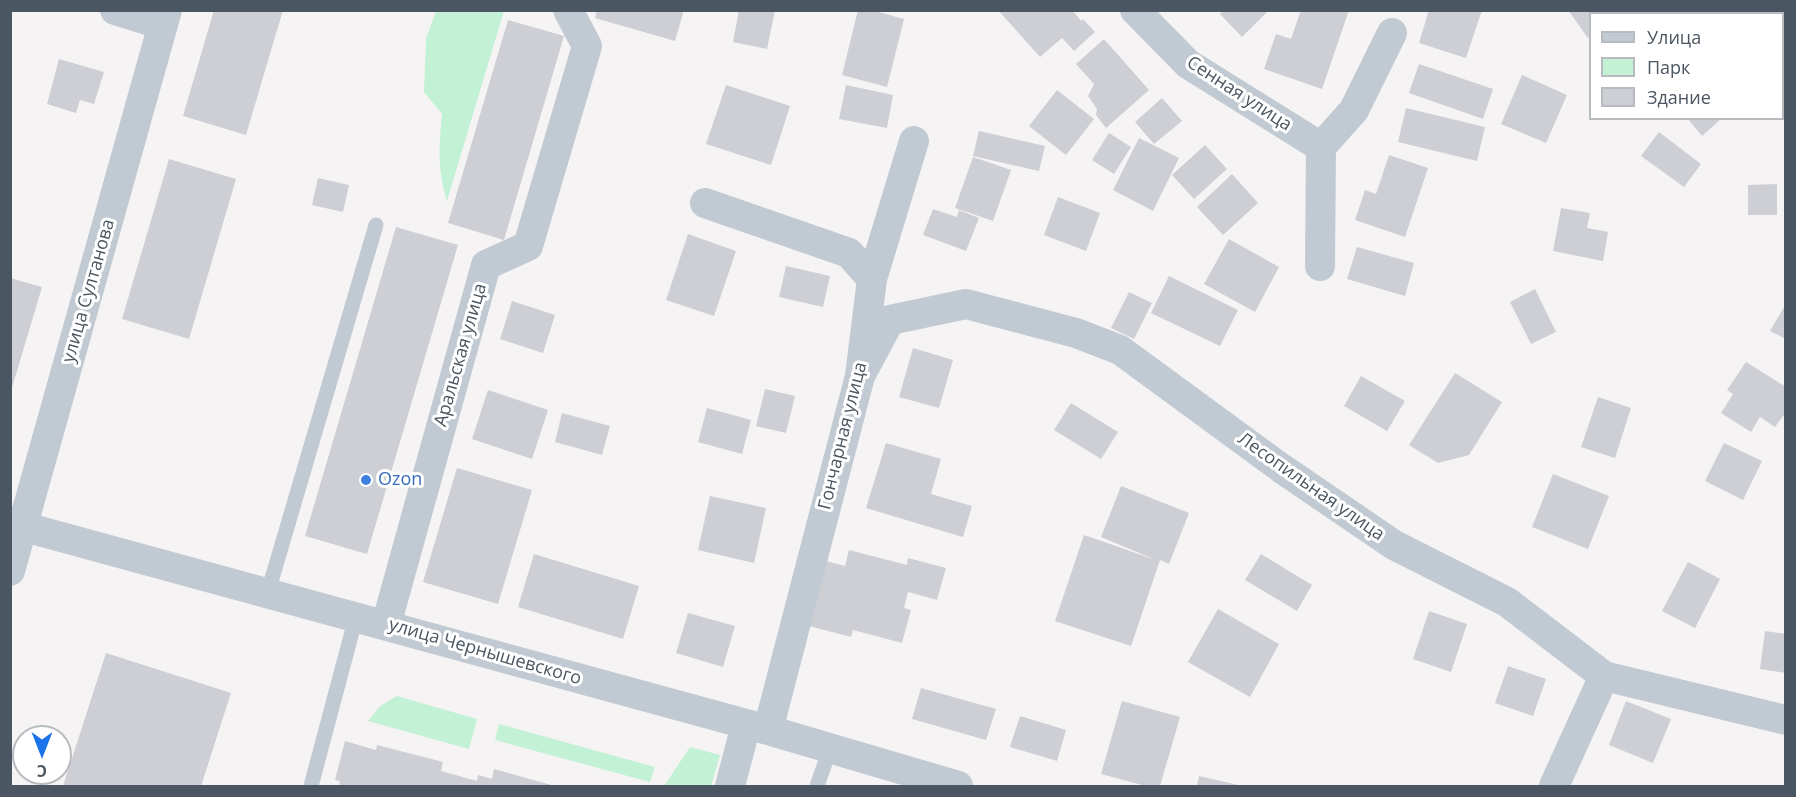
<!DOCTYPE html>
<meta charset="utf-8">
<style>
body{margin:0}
#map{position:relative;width:1796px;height:797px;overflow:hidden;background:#f5f3f3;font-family:"Open Sans",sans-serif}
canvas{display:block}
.frame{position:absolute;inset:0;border:12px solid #4a5661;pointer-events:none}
.legend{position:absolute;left:1589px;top:12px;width:195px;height:108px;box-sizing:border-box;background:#fff;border:2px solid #b7bbc0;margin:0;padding:8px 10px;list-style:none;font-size:18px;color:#4a5661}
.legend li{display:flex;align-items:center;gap:12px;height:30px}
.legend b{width:30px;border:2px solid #b7bbc0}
.north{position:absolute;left:12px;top:725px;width:60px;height:60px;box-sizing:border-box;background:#fff;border:2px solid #b7bbc0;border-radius:50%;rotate:180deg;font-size:16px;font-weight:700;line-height:24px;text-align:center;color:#4a5661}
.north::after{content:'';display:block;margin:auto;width:21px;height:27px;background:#1a73e8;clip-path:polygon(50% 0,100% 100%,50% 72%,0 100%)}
</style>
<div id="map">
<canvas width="1796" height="797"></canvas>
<div class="frame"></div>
<ul class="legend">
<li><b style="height:8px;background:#c1cad2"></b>Улица</li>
<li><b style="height:16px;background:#c3f1d5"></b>Парк</li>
<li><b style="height:16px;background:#cdcfd5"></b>Здание</li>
</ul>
<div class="north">С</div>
</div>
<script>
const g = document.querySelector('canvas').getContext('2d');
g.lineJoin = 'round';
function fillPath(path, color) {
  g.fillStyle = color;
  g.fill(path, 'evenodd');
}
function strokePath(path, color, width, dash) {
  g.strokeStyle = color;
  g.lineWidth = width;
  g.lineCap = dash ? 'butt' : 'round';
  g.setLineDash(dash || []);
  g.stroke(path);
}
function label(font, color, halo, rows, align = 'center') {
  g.font = font + ' "Open Sans",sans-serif';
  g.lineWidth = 6;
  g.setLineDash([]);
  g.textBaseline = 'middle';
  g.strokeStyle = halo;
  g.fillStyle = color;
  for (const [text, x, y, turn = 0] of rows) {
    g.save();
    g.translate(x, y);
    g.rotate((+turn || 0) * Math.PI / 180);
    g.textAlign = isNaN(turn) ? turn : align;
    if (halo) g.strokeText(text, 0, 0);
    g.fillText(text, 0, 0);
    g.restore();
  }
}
const green = new Path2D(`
 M436,11H504L447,201C437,168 439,147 442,114L424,92L426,39Z
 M397,696L477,719L469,749L368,721L380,706Z
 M499,724L655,767L650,782L495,740Z
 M690,747L720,755L711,786H664Z`);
const building = new Path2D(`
 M214,10H283L246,135L183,116Z
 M597,10H684L675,41L595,18Z
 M739,10H775L767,49L733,42Z
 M858,10H871L904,19L887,87L842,75Z
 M998,10H1072L1081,21L1083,19L1095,32L1074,51L1062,38L1040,57Z
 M1224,10H1269L1242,37L1220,14Z
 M1301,10H1349L1322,89L1264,69L1276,34L1291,39Z
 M1429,10H1482L1466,58L1419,43Z
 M1568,10H1603L1606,14H1590V36L1588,38Z
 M1779,10H1786V35L1782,32V14H1775Z
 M508,20L564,36L504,240L448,223Z
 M1104,39L1149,90L1106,128L1096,115L1097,109L1088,96L1094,84L1076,64Z
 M59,59L104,72L94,104L80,100L76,113L47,104Z
 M1419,64L1493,89L1483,119L1409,93Z
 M1522,75L1567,95L1546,143L1501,124Z
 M726,85L790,106L771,165L706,144Z
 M846,85L893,95L887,128L839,119Z
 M1057,90L1094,119L1066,155L1029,126Z
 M1162,98L1182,121L1154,144L1135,122Z
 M1406,108L1485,127L1477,161L1398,142Z
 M1687,118H1722L1702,136Z
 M979,131L1045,146L1039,171L973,156Z
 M1659,132L1701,164L1684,187L1641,156Z
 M1109,133L1131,147L1114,174L1092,160Z
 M1139,138L1179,158L1153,211L1113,190Z
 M1205,145L1227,169L1194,199L1172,175Z
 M1389,155L1428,168L1405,237L1355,220L1365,190L1376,194Z
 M973,157L1011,170L993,221L955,208Z
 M169,159L236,179L189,339L122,319Z
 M1232,174L1258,203L1223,235L1197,207Z
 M318,178L349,185L343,212L312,205Z
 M1777,184V215H1748V185Z
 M1058,197L1100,213L1086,251L1044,235Z
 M1561,208L1590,213L1587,228L1608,232L1603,261L1553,251Z
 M933,209L957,217L959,210L979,218L966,251L923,235Z
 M396,227L458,245L367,554L305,536Z
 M688,234L736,251L714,316L666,300Z
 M1229,239L1279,267L1255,312L1204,284Z
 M1357,247L1414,263L1405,296L1347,279Z
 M786,266L830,276L823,307L779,297Z
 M1169,276L1238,310L1220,346L1151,313Z
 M10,278L42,287L11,391H10Z
 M1535,289L1556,332L1531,344L1510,302Z
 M1129,292L1152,303L1134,339L1111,328Z
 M512,301L555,315L543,353L500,339Z
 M1786,304V339L1770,331Z
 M913,348L953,360L939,408L899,397Z
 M1746,362L1786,387V412L1775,427L1760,417L1751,432L1721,413L1733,394L1727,390Z
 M1455,373L1502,402L1469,455L1438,463L1409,445Z
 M1361,376L1405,401L1387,431L1344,406Z
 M765,389L795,396L786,433L756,426Z
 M488,390L548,410L532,459L472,439Z
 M1598,397L1631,408L1615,458L1581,447Z
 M1071,403L1118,432L1101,459L1054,430Z
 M707,408L751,420L742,454L698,442Z
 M562,413L610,426L602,455L555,442Z
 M886,443L941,459L931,494L972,506L963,537L866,508Z
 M1724,443L1762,461L1743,500L1705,481Z
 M457,468L532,490L498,604L423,582Z
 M1553,474L1609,496L1588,549L1532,527Z
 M1121,486L1189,513L1169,564L1160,560L1131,646L1055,621L1084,535L1156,560L1101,537Z
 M710,496L766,508L754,563L698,550Z
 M849,550L907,565L908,558L946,568L937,600L908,592L904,608L911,610L902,643L853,630L851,637L809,626L826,561L845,566Z
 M534,554L639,586L623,639L518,607Z
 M1261,554L1312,585L1297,611L1245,580Z
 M1688,562L1720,579L1695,628L1662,611Z
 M1218,609L1279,644L1250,697L1188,662Z
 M1429,611L1467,624L1451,672L1413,659Z
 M688,613L735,626L723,667L676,653Z
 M1765,631L1786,634V673L1760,669Z
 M106,653L231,693L201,786H63Z
 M1508,666L1546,679L1533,716L1495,703Z
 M921,688L996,709L986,740L912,719Z
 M1122,701L1180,717L1160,786H1146L1101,774Z
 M1626,701L1671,719L1653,763L1609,745Z
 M1020,716L1066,730L1057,761L1010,747Z
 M345,741L376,750L377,745L443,762L441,771L477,781L478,775L492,779L494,769L555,786H339L340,781L335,780Z
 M1199,776L1243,786H1197Z`);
const lane = new Path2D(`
 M268,592L376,225
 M311,786L356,617
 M817,786L830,749`);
const street = new Path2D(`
 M115,10L163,25
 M1135,10L1188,64L1321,147
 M705,203L849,253L872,279
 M1320,266L1321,147L1354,110L1392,33
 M860,376L890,320L966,304L1076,333L1120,350L1281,468L1394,545L1507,602L1604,676L1786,720
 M10,523L768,730L958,786
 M10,571L167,10
 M386,625L486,265L528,246L587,46L568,10
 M768,730L860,376L872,279L914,141
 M730,786L746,725
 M1554,786L1604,676`);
const markers = [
 [366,480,6,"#3f7fe0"]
];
const streetNames = [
 ["Сенная улица",1239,94,33],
 ["улица Султанова",89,291,-74],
 ["Аральская улица",461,355,-74],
 ["Гончарная улица",843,436,-76],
 ["Лесопильная улица",1311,487,35],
 ["улица Чернышевского",485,652,16]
];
const shopNames = [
 ["Ozon",378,480]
];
fillPath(green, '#c3f1d5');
fillPath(building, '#cdcfd5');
strokePath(lane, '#c1cad2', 15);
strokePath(street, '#c1cad2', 30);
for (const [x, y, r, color] of markers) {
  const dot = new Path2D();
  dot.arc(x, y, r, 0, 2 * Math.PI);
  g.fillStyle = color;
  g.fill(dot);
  strokePath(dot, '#fff', 2);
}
label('18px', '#4a5661', '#fff', streetNames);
label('18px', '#366cbe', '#fff', shopNames, 'left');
</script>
